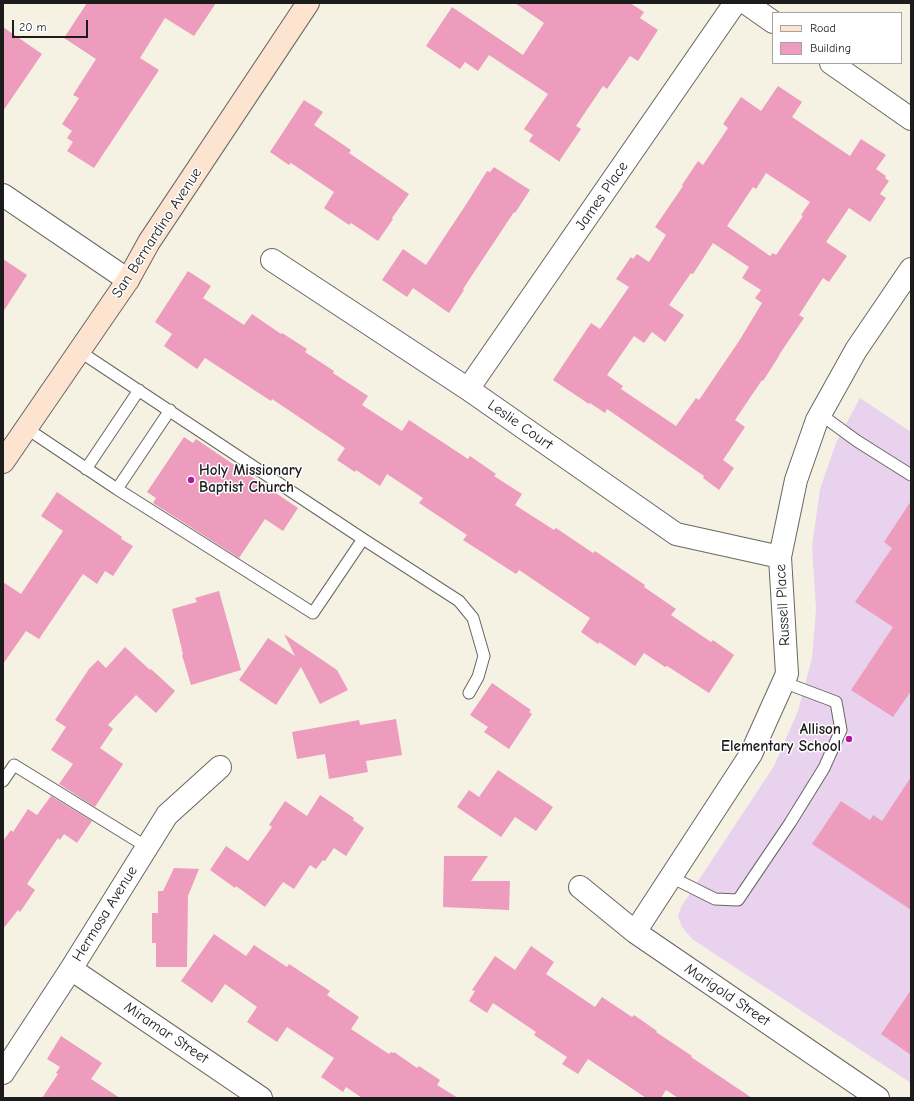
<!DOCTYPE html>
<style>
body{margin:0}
#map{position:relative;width:914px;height:1101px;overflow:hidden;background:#f5f2e3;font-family:"Comic Neue",sans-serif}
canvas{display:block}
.frame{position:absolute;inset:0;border:4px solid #1c1c1c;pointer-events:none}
.legend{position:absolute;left:772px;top:12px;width:130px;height:52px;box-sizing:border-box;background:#fff;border:1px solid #a4a4a4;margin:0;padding:5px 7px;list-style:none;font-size:12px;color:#1c1c1c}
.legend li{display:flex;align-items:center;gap:8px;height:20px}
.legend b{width:20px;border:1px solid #a4a4a4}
.scale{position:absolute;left:12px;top:20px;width:76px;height:18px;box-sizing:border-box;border:2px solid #1c1c1c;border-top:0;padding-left:5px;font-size:12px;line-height:14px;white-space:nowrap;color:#1c1c1c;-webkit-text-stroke:3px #fff;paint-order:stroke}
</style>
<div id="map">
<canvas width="914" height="1101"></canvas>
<div class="frame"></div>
<ul class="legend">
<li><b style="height:5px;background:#fde4d1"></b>Road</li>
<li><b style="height:11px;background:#ed9cbd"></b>Building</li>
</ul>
<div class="scale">20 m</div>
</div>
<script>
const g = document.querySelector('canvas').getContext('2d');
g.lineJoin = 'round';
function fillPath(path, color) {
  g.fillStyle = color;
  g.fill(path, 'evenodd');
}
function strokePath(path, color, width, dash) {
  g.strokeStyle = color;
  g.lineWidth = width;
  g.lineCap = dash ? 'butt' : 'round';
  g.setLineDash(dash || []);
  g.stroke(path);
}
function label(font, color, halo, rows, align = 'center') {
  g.font = font + ' "Comic Neue",sans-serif';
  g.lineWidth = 3;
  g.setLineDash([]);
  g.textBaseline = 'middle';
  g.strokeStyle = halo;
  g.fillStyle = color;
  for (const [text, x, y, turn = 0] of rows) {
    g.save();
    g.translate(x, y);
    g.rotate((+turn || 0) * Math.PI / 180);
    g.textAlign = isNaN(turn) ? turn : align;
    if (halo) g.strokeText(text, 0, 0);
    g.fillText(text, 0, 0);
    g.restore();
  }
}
const built = new Path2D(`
 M860,398L911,432V1083L692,939L682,927L678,916L681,907L774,766L798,711L812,658L816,609L812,546L820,489L836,443Z`);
const building = new Path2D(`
 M87,3H216L194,36L165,18L140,58L159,70L94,168L67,151L73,142L67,138L72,131L62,124L79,98L73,95L96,59L64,38Z
 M515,3H630L644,12L640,18L658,30L638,61L630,56L607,89L603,86L576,126L581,129L560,160V162L529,141L533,135L524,129L548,94L489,55L478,71L465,62L460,69L426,46L452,7L523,55L544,23Z
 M3,27L42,54L3,111Z
 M778,86L802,102L792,117L850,156L861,139L886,155L876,169L886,176L885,178L889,181L880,194L886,198L870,222L849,208L826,242L847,256L829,282L823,278L799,315L804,318L779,355V356L763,381L762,380L735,420L745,427L723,460L734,468L719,490L703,478L704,476L607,409L605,413L590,403L589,404L553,380L591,323L600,329L629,287L616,279L631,257L633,259L637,254L649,262L666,235L655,227L683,186L682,185L698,161L703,165L728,128L723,124L741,97L761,111ZM766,173L810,202L801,215L803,216L776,255L773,253L770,256L727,226L753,187L756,189ZM713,243L749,267L742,278L761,290L755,298L762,303L739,341L699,400L696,398L676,426L621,389L623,386L607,375L634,336L644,343L652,332L665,342L684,315L669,305L691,273L693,274Z
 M304,100L323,112L314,125L351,150L349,153L409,194L392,218L393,219L378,241L351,223L349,225L324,208L334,192L291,163L289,165L270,152Z
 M494,167L530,190L515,213L514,212L463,289L464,290L449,313L413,288L407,297L382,280L403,249L426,265L467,203L487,171L490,172Z
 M3,259L27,275L3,312Z
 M188,271L211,286L203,298L244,325L252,314L281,334L282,333L307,349L305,352L334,371L333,373L368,396L362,405L402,431L409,420L468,459L470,456L496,474L494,476L522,494L515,505L554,530L556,528L593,553L595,551L645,585L644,587L676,609L671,615L711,642L713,640L734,655L709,693L667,666L665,667L644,653L635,666L599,642L598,644L581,632L590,618L519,570L516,574L463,540L467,535L419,503L423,498L387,474L380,486L356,470L355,472L337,460L345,448L272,399L271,401L205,358L197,369L164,346L172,334L155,322Z
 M184,437L193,443L196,439L298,508L283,531L265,519L239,558L153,503L156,498L147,492Z
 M57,492L122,537L121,539L133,546L113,576L105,571L97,584L83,574L39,639L26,631L3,664V582L21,594L63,531L41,516Z
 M911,501V691L893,717L851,690L893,627L855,602L892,548L884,542Z
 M219,591L241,670L191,685L182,655L183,654L172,609L197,602L195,598Z
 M284,634L337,670L348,690L320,704L301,667L276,705L239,680L268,638L295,656Z
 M125,647L150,670L151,669L175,691L156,713L136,695L108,725L113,729L100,748L123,764L95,807L59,784L73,764L51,750L66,727L55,720L89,669L98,660L106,668Z
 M492,683L531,710L529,712L532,714L509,749L484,732L488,727L470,715Z
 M396,719L402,755L366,761L368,772L329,779L325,754L297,759L292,732L359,720L360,725Z
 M498,770L553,807L536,831L515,817L501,837L457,807L469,790L479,797Z
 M911,777V910L812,844L841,801L870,820L873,815L882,821Z
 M320,795L354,818L353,820L364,828L346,856L334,848L325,861L323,860L316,869L310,865L294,889L283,882L265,907L236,886L235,888L210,870L226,846L248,861L272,827L269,825L285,801L307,816Z
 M51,796L92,821L77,843L64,834L60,840L58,838L27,884L35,890L20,912L18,910L3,929V841L11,830L13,832L28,809L37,815Z
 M444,856H488L471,881H510L509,910L443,907Z
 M174,868L199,869L188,896L187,967H156V943H152V913H158V891H163Z
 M214,934L246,956L254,945L287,967L289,964L330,991L327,995L359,1017L351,1029L389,1054L391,1052L393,1053L394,1052L417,1068L419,1066L440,1080L437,1085L458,1098H362L346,1087L343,1092L321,1077L334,1058L287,1027L277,1042L247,1022L257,1007L225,984L212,1003L181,981Z
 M531,946L554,962L546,974L595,1007L602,997L632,1017L634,1015L657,1031L656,1032L692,1056L691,1057L752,1098H678L666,1090L661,1098H646L588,1059L578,1074L562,1064L567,1057L534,1035L536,1032L493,1003L487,1013L469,1001L475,991L472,990L495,956L515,970Z
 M911,990V1055L881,1034Z
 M61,1036L102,1063L91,1079L120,1098H42L58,1074L56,1073L60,1067L47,1059Z`);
const lane = new Path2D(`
 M820,414L857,441L911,475
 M26,428L117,489L313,613L363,539L79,351
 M86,469L139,390
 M117,489L170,410
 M363,539L459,601L473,618L484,656L478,677L469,693
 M3,781L14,765L147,847
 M671,877L715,899L738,900L790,823L824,768L841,730L836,702L783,682`);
const street = new Path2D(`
 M746,3L773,22
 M831,63L911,119
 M3,195L128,280
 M272,260L468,389L676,534L780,557
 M468,389L735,3
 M580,887L635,932L878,1098
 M635,932L751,754L787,674L780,557L796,480L817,420L856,350L911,269
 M71,969L261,1098
 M3,1073L71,969L167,815L220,767`);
const secondary = new Path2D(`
 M3,462L128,280L149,242L308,3`);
const markers = [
 [191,480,4,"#b5179e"],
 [849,739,4,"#b5179e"]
];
const streetNames = [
 ["James Place",602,196,-55],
 ["San Bernardino Avenue",157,233,-57],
 ["Leslie Court",520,425,35],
 ["Russell Place",783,605,-93],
 ["Hermosa Avenue",105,914,-58],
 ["Marigold Street",727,995,34],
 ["Miramar Street",166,1033,34]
];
const poiNames = [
 ["Holy Missionary",199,471],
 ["Baptist Church",199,488],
 ["Allison",841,730,"right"],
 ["Elementary School",841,747,"right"]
];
fillPath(built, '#e8d2ee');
fillPath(building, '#ed9cbd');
strokePath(lane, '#686762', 13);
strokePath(street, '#686762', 24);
strokePath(secondary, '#686762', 24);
strokePath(lane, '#fff', 11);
strokePath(street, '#fff', 22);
strokePath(secondary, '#fde4d1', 22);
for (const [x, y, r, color] of markers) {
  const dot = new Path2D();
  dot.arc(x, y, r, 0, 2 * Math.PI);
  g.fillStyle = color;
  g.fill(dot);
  strokePath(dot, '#fff', 1.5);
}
label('15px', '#1c1c1c', '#fff', streetNames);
label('bold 15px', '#1c1c1c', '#fff', poiNames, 'left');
</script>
